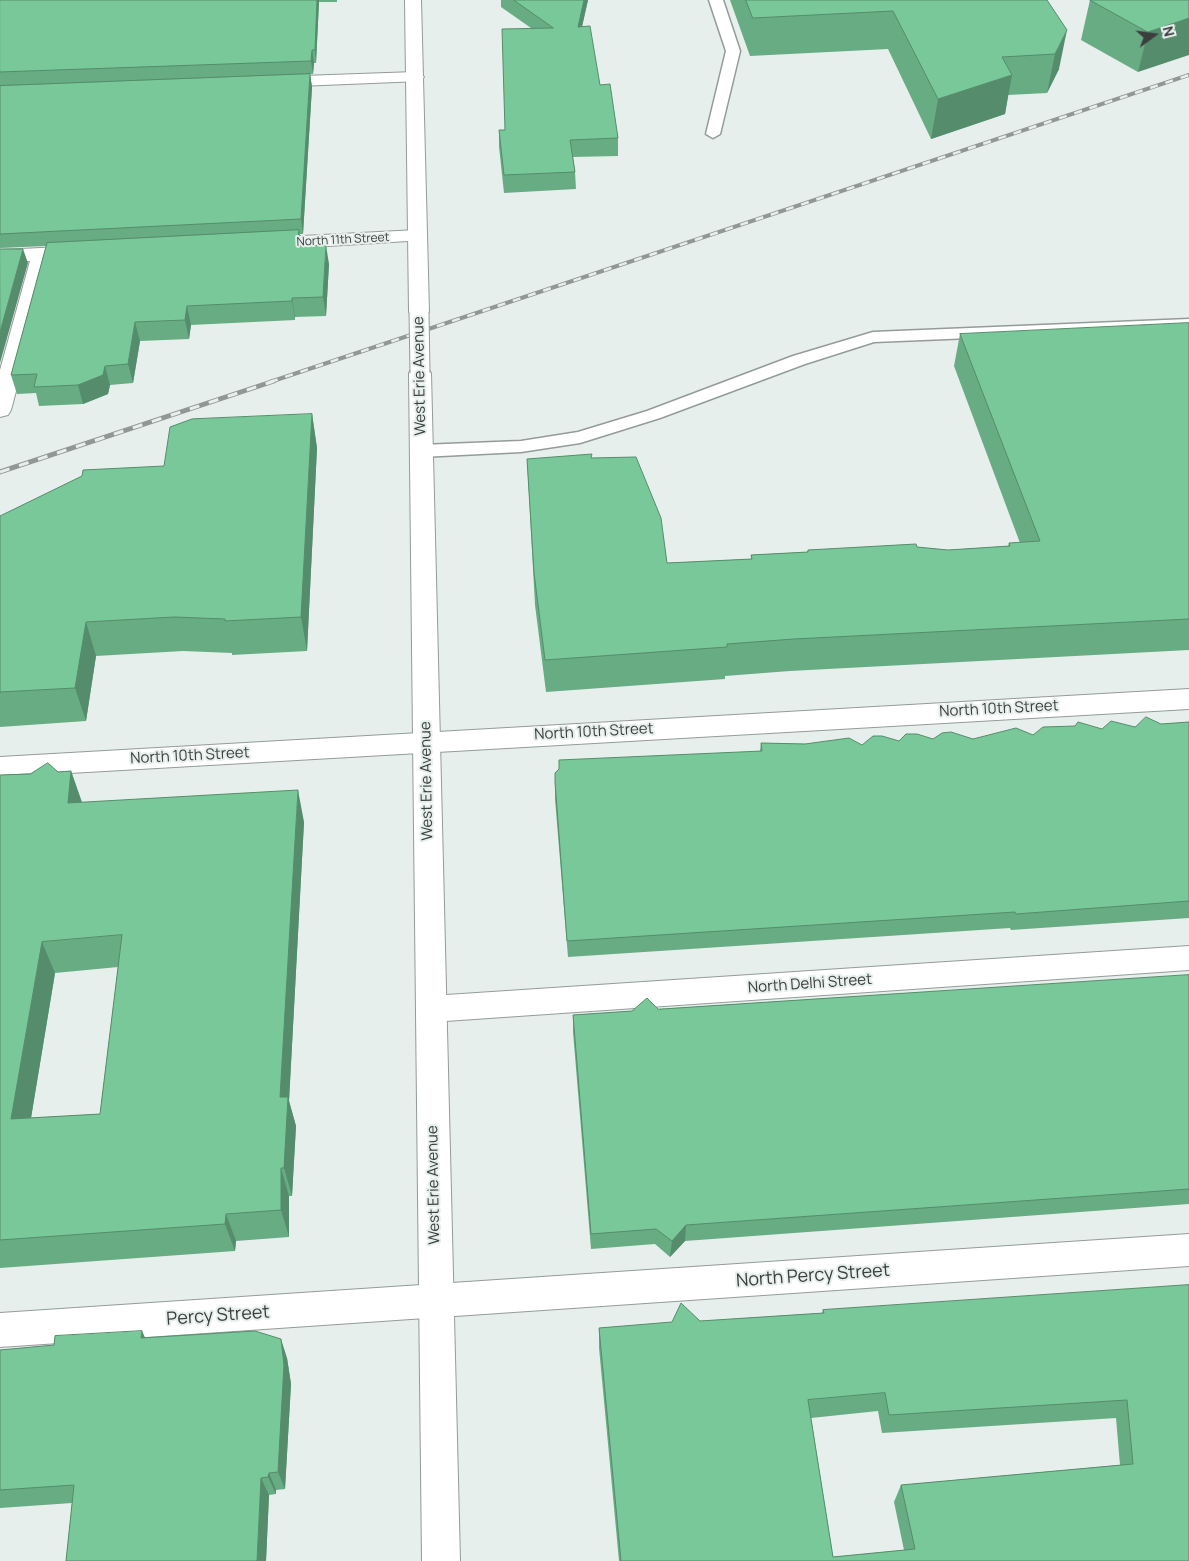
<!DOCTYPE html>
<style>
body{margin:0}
#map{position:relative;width:1189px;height:1561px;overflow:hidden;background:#e7efed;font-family:Manrope,sans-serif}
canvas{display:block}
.north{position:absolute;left:1129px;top:10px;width:50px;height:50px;-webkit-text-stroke:4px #e7efed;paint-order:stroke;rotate:76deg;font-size:14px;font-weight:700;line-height:20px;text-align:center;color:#3a3e3d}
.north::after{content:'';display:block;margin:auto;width:18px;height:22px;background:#3a3e3d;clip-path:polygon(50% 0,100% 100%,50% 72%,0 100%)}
</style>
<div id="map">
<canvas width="1189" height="1561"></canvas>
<div class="north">N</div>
</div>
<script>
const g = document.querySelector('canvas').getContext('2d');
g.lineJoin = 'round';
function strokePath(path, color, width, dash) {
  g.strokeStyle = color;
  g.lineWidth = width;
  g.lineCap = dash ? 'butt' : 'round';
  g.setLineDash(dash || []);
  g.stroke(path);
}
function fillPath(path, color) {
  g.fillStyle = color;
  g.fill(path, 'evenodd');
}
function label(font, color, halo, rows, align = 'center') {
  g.font = font + ' Manrope,sans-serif';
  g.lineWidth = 4;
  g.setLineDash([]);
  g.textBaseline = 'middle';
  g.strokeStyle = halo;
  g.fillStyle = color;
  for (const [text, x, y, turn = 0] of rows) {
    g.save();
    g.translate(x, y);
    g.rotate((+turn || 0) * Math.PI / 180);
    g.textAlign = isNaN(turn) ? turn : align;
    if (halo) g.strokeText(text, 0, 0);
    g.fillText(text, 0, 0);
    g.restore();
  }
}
const lane = new Path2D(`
 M709,0H723L740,51L720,134L713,138L706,134L726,51Z
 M1189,319V329L874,342L805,364L660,418L580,443L521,452L421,457L414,455L412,451L414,447L421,445L521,441L578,432L647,411L793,356L873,332Z`);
const street = new Path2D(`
 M415,72L421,73L424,77L421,81L274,87L268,86L265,82L268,78L274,77Z
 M417,230L424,232L427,236L424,240L264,250L257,248L254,244L257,240L264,238Z
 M81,246L88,248L91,252L88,256L51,260L11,410L8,415L0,417V370L30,261L0,262V250Z
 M1189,689V709L0,777V757Z
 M1189,946V970L431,1022L420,1018L416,1009L420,1000L431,996Z
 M1189,1234V1266L0,1347V1313Z`);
const secondary = new Path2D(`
 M405,0H421L429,312L426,316L419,318L412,316L409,312Z
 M420,366L428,368L431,373L460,1561H422L409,373L412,368Z`);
const railFar1 = new Path2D(`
 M270,382L1189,75`);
const rail = new Path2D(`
 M0,472L274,381`);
const secondaryBridge = new Path2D(`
 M419,312L420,373`);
const wall = new Path2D(`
 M0,0H337V2H319L316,63H314L313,74H310L312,87L303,234H299L301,246L329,264L326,316L295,317V320L191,325L189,339L140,341L133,383L110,385L108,394L83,404L39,406L36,393L17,394L11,375L46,246L0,248Z
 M501,0H588L582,27L600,85L618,138V156L573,157L575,172L576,189L504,193L499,147V130H505L531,28L501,7Z
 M730,0H1047L1059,69L1047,93L1008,95L1005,114L931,139L888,49L750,56Z
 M1090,0H1189L1138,72L1081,40Z
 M1189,323V650L790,671L725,676V679L546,692L535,605L527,459L592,458L667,563L751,559V555L807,552L808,550L917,547L948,550L1008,546L1009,543H1020L954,366L960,334Z
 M312,414L317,448L307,651L232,655V653L183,651L96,656L86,721L0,727V516L164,466Z
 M1189,722V918L1011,930L1010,928L568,957L555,799V773L760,751L761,743L862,745L899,741L973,739L1033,735Z
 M71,771L82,802L304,822L289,1101L296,1126L292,1196H289V1237L236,1241L235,1251L0,1268V775ZM118,967L100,1114L31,1118L55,973Z
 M1189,975V1204L685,1241L670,1257L655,1244L591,1249L573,1032V1015Z
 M1189,1285V1561H619L599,1348V1328L822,1313L823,1310ZM878,1411L882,1433L1116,1418L1120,1465L901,1485L894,1502L904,1550L833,1557L811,1418Z
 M145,1338L287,1358L291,1384L285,1489L276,1490V1494L269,1495L266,1561H66L72,1503L0,1508V1350Z`);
const shadedWall = new Path2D(`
 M317,0H319V2L316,63L315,50Z
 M584,0H588L578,44V27Z
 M1189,18V55L1138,72L1148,32Z
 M1067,30L1059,69L1047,93L1055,54Z
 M312,50L314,63L313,74L311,61Z
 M310,74L312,87L303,234L301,219Z
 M1012,75L1005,114L931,139L938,99Z
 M299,230L302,248L297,246Z
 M326,245L329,264L326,316L323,297Z
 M23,249L28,263L0,363V332Z
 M292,298L295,317V320L292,301Z
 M187,306L191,325L189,339L185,320Z
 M135,322L140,341L133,383L128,364Z
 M105,366L110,385L108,394L83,404L78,385Z
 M312,414L317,448L307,651L301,617Z
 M86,622L96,656L86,721L75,688Z
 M71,771L82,803H68Z
 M298,790L304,822L289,1101L296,1126L292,1196L284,1168L280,1097Z
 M42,942L55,973L26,1148L11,1119Z
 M281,1168L289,1196V1237L281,1210Z
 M226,1214L236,1241L235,1251L225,1224Z
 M686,1225L685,1241L670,1257L672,1241Z
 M142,1331L151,1350L141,1338Z
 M281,1339L287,1358L291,1384L285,1489L278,1472Z
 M269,1473L276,1490V1494L268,1477Z
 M261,1478L269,1495L266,1561H257Z`);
const building = new Path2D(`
 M0,0H317L315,50H312L311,61L0,72Z
 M514,0H584L578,27L590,26L600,85L610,84L618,138L570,140L575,172L504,175L499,130H505L502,29L553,28Z
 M746,0H1047L1067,30L1055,54L1002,57L1012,75L938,99L893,11L753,18Z
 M1090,0H1189V18L1148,32Z
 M310,74L301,219L0,234V86Z
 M299,230L297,246L326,245L323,297L292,298V301L187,306L185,320L135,322L128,364L105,366L103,375L78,385L34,387L37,374L11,375L47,243Z
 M0,249H23L0,332Z
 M1189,323V619L794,639L727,644V647L545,660L534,573L527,459L592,454L591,458L636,457L661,518L667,563L752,559L751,555L808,552V550L916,544L917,547L948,550L1010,546L1009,543L1040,541L960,334Z
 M312,414L301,617L225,621V619L174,617L86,622L75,688L0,692V516L82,476L83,470L164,466L170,427L192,419Z
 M1146,717L1161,724L1189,722V901L1016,914L1015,912L567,941L555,782V773L559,769V760L762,751L761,743L805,744L849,738L862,745L873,736H882L899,741L906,734H917L933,739L942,733L951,732L973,739L1016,728L1033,735L1043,727L1075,726L1078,722L1102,729L1111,721L1135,727Z
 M48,763L58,772L71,771L68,803L298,790L280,1097H288L284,1168H281V1210L226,1214L225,1224L0,1240V775L30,774ZM122,935L100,1114L11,1119L42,942Z
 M1189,975V1189L686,1225L672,1241L656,1229L591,1234L573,1015L632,1011L647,998L658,1009Z
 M1189,1285V1561H621L599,1328L672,1322L681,1303L700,1321L824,1313L823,1310ZM885,1393L889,1415L1127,1400L1133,1464L901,1485L915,1549L833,1557L808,1400Z
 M142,1331L141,1338L255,1331L281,1339L284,1365L278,1472L269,1473L268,1477L261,1478L257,1561H66L74,1485L0,1490V1350L54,1345L55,1336Z`);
const farStreetnames = [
 ["North 11th Street",343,240,-3]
];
const streetNames = [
 ["West Erie Avenue",420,376,-91],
 ["North 10th Street",999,709,-3],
 ["North 10th Street",594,732,-3],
 ["North 10th Street",190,756,-3],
 ["West Erie Avenue",427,781,-91],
 ["North Delhi Street",810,984,-4],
 ["West Erie Avenue",434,1185,-91]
];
const nearStreetnames = [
 ["North Percy Street",813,1276,-4],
 ["Percy Street",218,1316,-4]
];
strokePath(lane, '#949b99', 3);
strokePath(street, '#949b99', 2);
strokePath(secondary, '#949b99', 2);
fillPath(lane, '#fff');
fillPath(street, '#fff');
fillPath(secondary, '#fff');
strokePath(railFar1, '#919795', 4);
strokePath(rail, '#919795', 5);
strokePath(railFar1, '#e7efed', 2.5, [8]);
strokePath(rail, '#e7efed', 3, [10]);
strokePath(secondaryBridge, '#949b99', 21, []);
strokePath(secondaryBridge, '#fff', 19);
fillPath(wall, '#68ac84');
fillPath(shadedWall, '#558c6b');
fillPath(building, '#79c899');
strokePath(building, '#558c6b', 1);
label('12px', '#3a3e3d', '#e7efed', farStreetnames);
label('15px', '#3a3e3d', '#e7efed', streetNames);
label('18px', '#3a3e3d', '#e7efed', nearStreetnames);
</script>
